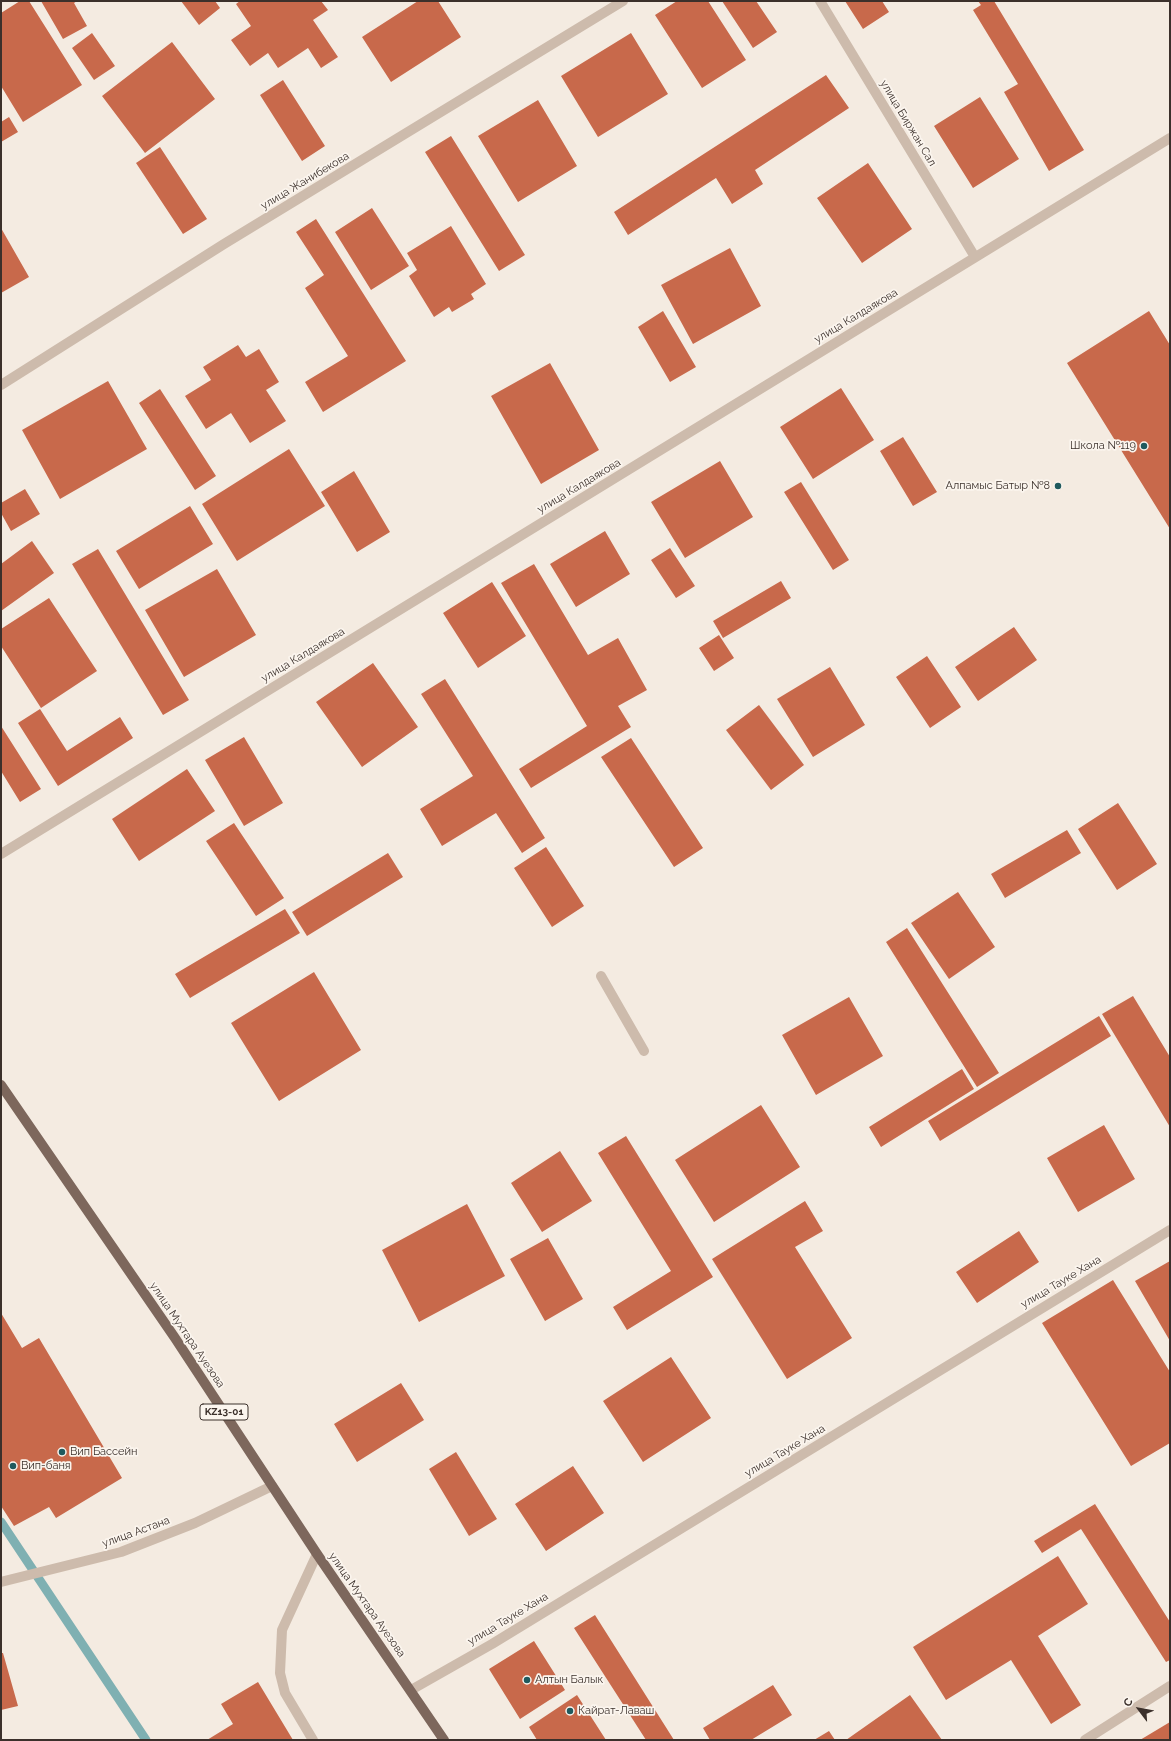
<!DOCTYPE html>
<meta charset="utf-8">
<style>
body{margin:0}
#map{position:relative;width:1171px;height:1741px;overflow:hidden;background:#f4ebe1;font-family:Raleway,sans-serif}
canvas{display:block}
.frame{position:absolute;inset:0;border:2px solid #3b302b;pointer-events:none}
.north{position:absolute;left:1119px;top:1689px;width:40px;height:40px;-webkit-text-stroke:3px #fbf5ee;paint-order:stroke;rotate:302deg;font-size:11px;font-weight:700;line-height:16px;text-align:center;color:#3b302b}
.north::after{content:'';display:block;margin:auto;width:14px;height:18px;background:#3b302b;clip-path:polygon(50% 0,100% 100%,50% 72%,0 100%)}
</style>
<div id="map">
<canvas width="1171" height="1741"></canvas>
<div class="frame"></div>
<div class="north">С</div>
</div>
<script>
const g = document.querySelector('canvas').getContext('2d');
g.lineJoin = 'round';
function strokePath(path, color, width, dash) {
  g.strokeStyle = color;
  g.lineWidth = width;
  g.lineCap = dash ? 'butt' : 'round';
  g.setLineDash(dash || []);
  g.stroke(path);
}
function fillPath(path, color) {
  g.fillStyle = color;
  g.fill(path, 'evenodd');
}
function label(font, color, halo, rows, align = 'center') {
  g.font = font + ' Raleway,sans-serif';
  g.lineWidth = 3.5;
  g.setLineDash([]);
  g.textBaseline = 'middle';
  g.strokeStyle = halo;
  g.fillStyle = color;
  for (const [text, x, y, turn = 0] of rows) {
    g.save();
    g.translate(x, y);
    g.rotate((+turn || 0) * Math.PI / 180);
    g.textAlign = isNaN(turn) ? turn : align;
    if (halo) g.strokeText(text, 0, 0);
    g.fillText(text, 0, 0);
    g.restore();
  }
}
const stream = new Path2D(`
 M1,1522L146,1740`);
const building = new Path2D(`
 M20,1H29L82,85L23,122L1,86V13Z
 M41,1H77L74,3L87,26L63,39Z
 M181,1H215L220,8L199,25Z
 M240,1H321L328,10L313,20L338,57L321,68L308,48L278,68L268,53L250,66L231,40L251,26L236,4Z
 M418,1H438L461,37L391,82L362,37Z
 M677,1H708L746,60L702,88L655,15Z
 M722,1H756L777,32L753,48Z
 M845,1H882L889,12L863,29Z
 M978,1H994L1084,150L1049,171L1004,92L1018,84L973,10L981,5Z
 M92,33L115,66L94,80L72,48Z
 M631,33L668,94L598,137L561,76Z
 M172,42L215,99L145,153L102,96Z
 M826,75L849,108L755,170L763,184L732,204L716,178L628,235L614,212Z
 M283,80L325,146L302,161L260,95Z
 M980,97L1019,159L973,188L934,126Z
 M538,100L577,166L518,202L478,136Z
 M9,117L18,132L1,142V122Z
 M451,136L525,255L499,271L425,152Z
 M160,147L207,219L183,234L136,163Z
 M868,163L912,229L862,263L817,198Z
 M372,208L409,266L371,290L335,232Z
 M316,219L406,361L323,412L305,382L348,356L305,288L324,275L296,232Z
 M451,226L486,284L471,294L474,299L452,312L449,307L434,317L409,276L417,270L407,253Z
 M1,228L29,277L1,293Z
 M730,248L761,306L693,344L661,285Z
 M663,311L696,367L670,382L638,327Z
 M1149,311L1170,345V529L1067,363Z
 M238,345L246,357L259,349L279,382L266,390L286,421L250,443L231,413L206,429L185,396L211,380L203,367Z
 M550,363L599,450L541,484L491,396Z
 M108,381L147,449L60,499L22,430Z
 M841,388L874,440L813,479L780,427Z
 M160,389L216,476L195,490L139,403Z
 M903,437L937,492L913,506L880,451Z
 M289,449L325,506L237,561L202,504Z
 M720,461L753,517L685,558L651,502Z
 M354,471L390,532L357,552L321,492Z
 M801,482L849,560L833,570L784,492Z
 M25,489L40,514L11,531L1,513V503Z
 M190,506L213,544L139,589L116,551Z
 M605,531L630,574L576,607L550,564Z
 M32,541L54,573L1,611V564Z
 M670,548L695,586L676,598L651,560Z
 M98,549L189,700L163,715L72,564Z
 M534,564L588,655L618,638L647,690L618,706L631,727L531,788L519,769L587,726L501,583Z
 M217,569L256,635L184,677L145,610Z
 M781,581L791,598L723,638L713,621Z
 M492,582L526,636L478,668L443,613Z
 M49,598L97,671L41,708L1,646V629Z
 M1014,627L1037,660L978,701L955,667Z
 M719,635L734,658L714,671L699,648Z
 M927,656L961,707L930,728L896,677Z
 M373,663L418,727L362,767L316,702Z
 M830,667L865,725L813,757L777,699Z
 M445,679L545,838L522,853L496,813L442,846L420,809L473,776L421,694Z
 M759,705L804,765L771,790L726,730Z
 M40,709L67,751L120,717L133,738L58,786L18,723Z
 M1,726L41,789L20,802L1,771Z
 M244,737L283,803L244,826L205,760Z
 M631,738L703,848L674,867L601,757Z
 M187,769L215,811L139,861L112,819Z
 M1118,803L1157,864L1117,890L1078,829Z
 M234,823L284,898L256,916L206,841Z
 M1067,830L1081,853L1005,898L991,874Z
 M546,847L584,906L552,927L514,868Z
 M388,853L403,877L307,936L292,912Z
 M958,892L995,947L949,979L911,923Z
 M285,909L300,933L190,998L175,974Z
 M907,928L999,1073L977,1087L886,942Z
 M314,972L361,1050L279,1101L231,1023Z
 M1133,996L1170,1057V1127L1102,1014Z
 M849,997L883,1056L816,1095L782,1035Z
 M1099,1016L1111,1036L940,1141L928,1121Z
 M962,1069L974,1089L881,1147L869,1127Z
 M761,1105L800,1167L714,1222L675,1160Z
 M1104,1125L1135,1179L1078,1212L1047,1158Z
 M626,1136L713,1277L627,1330L613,1307L671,1271L598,1153Z
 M560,1151L592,1201L542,1232L511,1183Z
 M805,1201L823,1231L795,1247L852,1338L787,1379L712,1259Z
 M467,1204L505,1276L419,1322L382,1250Z
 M1019,1231L1039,1262L977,1303L956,1272Z
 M548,1238L583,1299L545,1321L510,1259Z
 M1170,1261V1341L1135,1281Z
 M1113,1280L1170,1372V1443L1131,1466L1042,1323Z
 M1,1313L22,1348L39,1338L122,1478L56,1518L49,1507L14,1526L1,1506Z
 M671,1357L711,1418L643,1462L603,1401Z
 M401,1383L424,1420L357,1462L334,1424Z
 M456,1452L497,1519L469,1536L429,1469Z
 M573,1466L604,1513L546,1551L515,1504Z
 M1095,1504L1170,1622V1660L1166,1662L1081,1529L1042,1553L1034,1541Z
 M1058,1556L1088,1604L1038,1636L1081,1705L1051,1724L1011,1660L946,1700L913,1647Z
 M595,1615L674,1740H646L574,1628Z
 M534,1641L565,1690L520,1719L489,1669Z
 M1,1653H3L18,1706L1,1710Z
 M258,1682L293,1740H207L233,1724L221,1704Z
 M773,1685L792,1715L751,1740H710L703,1728Z
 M577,1695L606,1740H537L529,1727Z
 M910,1695L942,1740H846Z
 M1170,1722V1740H1140Z
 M829,1731L835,1740H814Z`);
const minor = new Path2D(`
 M820,1L975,257
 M1,385L224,244L623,1
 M1,854L1170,138
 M601,976L644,1051
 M1,1582L121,1552L195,1523L272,1486
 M411,1690L492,1644L1170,1230
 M313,1740L285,1693L280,1673L282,1630L317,1554
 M1085,1740L1170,1686`);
const major = new Path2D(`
 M1,1085L175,1338L317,1554L444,1740`);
const markers = [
 [1144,446,4,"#1f5a5e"],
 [1058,486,4,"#1f5a5e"],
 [62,1452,4,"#1f5a5e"],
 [13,1466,4,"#1f5a5e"],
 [527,1680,4,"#1f5a5e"],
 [570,1711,4,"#1f5a5e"]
];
const shields = [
 [224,1412,48]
];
const shieldNames = [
 ["KZ13-01",224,1412]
];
const streetNames = [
 ["улица Биржан Сал",908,123,59],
 ["улица Жанибекова",305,181,-31],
 ["улица Калдаякова",856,316,-31],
 ["улица Калдаякова",579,486,-31],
 ["улица Калдаякова",303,655,-31],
 ["улица Тауке Хана",1061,1282,-31],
 ["улица Мухтара Ауезова",187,1335,56],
 ["улица Тауке Хана",785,1451,-31],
 ["улица Астана",136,1532,-20],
 ["улица Мухтара Ауезова",367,1605,55],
 ["улица Тауке Хана",508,1619,-31]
];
const poiNames = [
 ["Школа №119",1136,446,"right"],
 ["Алпамыс Батыр №8",1050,486,"right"],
 ["Вип Бассейн",70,1452],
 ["Вип-баня",21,1466],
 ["Алтын Балык",535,1680],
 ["Кайрат-Лаваш",578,1711]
];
strokePath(stream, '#7fb0b2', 9);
fillPath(building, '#c8694b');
strokePath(minor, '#cdbbac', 10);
strokePath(major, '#7d675c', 10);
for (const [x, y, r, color] of markers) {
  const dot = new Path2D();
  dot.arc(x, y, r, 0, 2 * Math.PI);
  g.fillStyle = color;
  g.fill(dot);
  strokePath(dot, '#fbf5ee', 1.5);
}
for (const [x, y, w] of shields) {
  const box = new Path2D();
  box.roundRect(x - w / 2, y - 8, w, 16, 3);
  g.fillStyle = '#fbf5ee';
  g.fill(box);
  strokePath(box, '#3b302b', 1);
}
label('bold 10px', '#3b302b', null, shieldNames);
label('11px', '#3b302b', '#fbf5ee', streetNames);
label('11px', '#3b302b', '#fbf5ee', poiNames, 'left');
</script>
